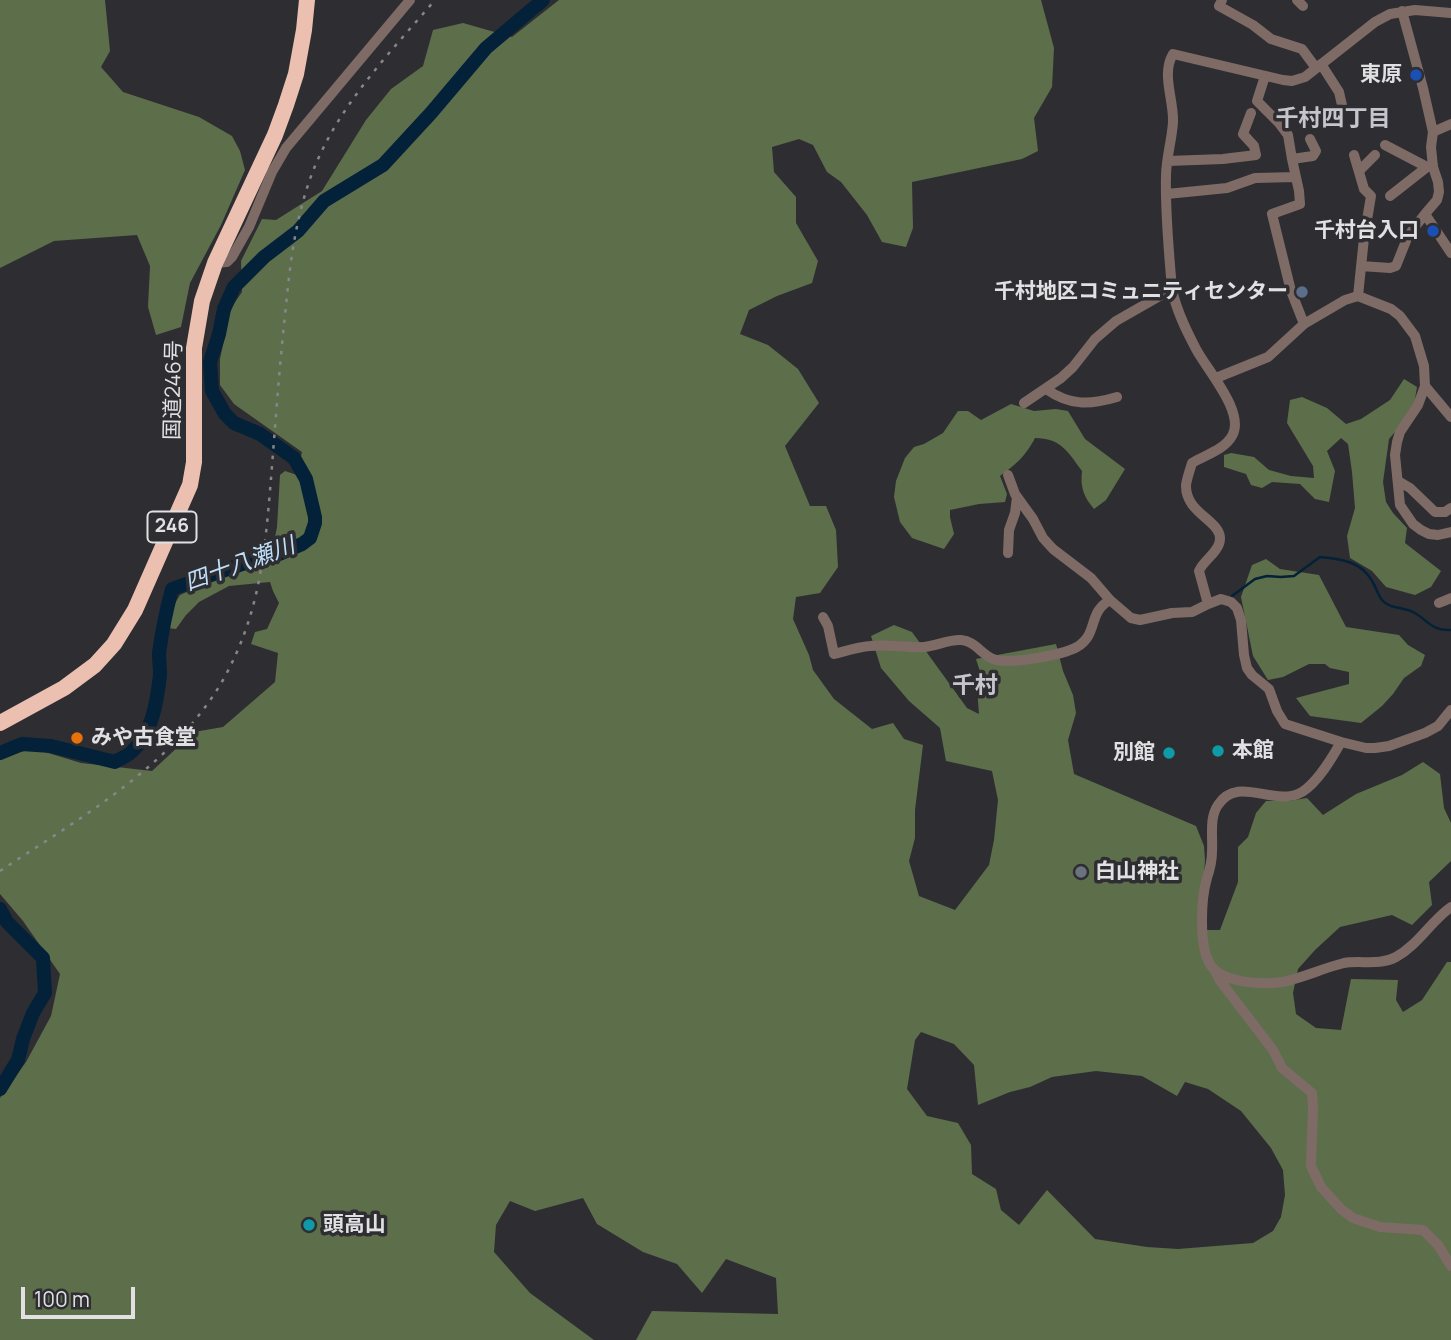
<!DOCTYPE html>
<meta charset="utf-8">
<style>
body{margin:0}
#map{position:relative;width:1451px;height:1340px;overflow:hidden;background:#2e2e32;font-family:Manrope,sans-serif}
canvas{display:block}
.scale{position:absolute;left:21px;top:1287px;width:114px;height:32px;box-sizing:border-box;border:4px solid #e1e1e4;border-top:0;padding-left:9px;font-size:21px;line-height:24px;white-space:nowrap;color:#e1e1e4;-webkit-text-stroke:5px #2e2e32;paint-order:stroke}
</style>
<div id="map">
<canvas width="1451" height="1340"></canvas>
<div class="scale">100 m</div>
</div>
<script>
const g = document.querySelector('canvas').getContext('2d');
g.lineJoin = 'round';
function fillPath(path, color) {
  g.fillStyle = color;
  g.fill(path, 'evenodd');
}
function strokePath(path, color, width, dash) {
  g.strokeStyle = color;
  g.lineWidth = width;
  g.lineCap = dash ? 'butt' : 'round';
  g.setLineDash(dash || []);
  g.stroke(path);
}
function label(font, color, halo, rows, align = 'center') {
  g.font = font + ' Manrope,"Noto Sans JP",sans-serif';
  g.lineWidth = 7;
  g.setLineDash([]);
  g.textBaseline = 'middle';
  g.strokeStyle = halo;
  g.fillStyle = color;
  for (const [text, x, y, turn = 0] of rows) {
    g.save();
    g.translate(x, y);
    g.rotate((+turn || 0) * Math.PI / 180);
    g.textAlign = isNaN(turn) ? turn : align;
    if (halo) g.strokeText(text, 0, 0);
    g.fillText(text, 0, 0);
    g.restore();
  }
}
const forest = new Path2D(`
 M0,0H105L110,51L101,67L123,92L199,117L232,136L240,151L245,170L221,225L190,283L181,327L156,335L148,307L150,266L137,235L54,241L0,268Z
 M559,0H1041L1054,48L1052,87L1034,118L1038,151L1022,159L912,182L913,228L906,247L882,242L867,215L841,182L827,172L813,145L799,139L772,147L774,172L796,197V223L818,261L812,283L777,296L749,310L740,334L768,345L798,369L819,403L785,446L810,506H826L836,530L838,567L820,593L796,597L793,619L809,655L813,670L834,699L872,729L893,723L904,739L923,745L915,810V838L909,861L919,896L955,910L989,865L994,840L998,800L992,771L946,761L940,728L909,701L881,668L871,636L894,625L912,632L967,708L979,714L977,688L982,678L976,659L1056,644L1063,671L1073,695L1076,713L1068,740L1074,774L1196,826L1204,846L1205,860L1201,930H1220L1238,882V847L1248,837L1256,813L1266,801H1289L1307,798L1323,815L1356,794L1402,775L1423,762L1440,774L1444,808L1451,823V861L1429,882L1432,905L1412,925L1392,915L1340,927L1315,950L1298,969L1293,993L1296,1014L1316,1028L1341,1030L1351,979L1398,980L1396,1000L1403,1012L1422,1000L1447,962H1451V1340H636L652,1311L778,1314L776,1278L726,1259L702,1293L677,1264L643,1252L597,1224L583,1198L535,1211L510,1201L496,1225L494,1252L530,1293L594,1340H0V1098L26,1062L51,1016L60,974L23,921L0,894V760L5,755L35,749L81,763L152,771L194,732L223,727L275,682L278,653L251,644L255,632L267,629L279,603L273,591L270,582L229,586L199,602L186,615L176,629L168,628L172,608L180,595L223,576L270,564L277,527L280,475L285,471L297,475L302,452L234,404L220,385V359L231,308L242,292L241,261L262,219L276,220L322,191L366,120L391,89L423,66L433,30L463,23L512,37ZM921,1032L954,1044L974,1065L978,1105L1010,1092L1030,1087L1052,1077L1096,1071L1142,1076L1177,1096L1185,1082L1208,1089L1241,1111L1271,1148L1283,1170L1285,1195L1281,1217L1273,1231L1253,1243L1178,1249L1147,1247L1095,1239L1047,1190L1019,1225L1001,1210L996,1189L972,1174L971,1145L958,1123L927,1116L907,1089L915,1040Z
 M1404,379L1417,387L1413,411L1389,439L1383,482L1386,502L1393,513L1407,528L1405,543L1441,571L1431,587L1415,595L1386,587L1372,571L1350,558L1347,536L1355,508L1352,472L1348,444L1341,438L1327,451L1335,471L1329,502L1315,499L1300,484L1272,482L1262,488L1251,485L1246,474L1224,467V455L1231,453L1254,457L1269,470L1291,476L1314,478L1313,466L1287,423L1290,400L1302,397L1327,408L1346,424L1361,419L1390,400Z
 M1011,404L1034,411L1056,409L1068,411L1085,439L1125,469L1106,500L1094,509C1084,497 1080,488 1082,471C1068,452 1061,438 1035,438C1025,457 1016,464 1000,476L1007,494L1005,502L979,504L950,510V517L954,534L944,549L912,538L900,522L894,497L896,481L905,458L914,447L924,444L943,433L958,411H968L981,420Z
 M1266,559L1280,569L1319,575L1346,627L1399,635L1408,645L1425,655L1421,666L1404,678L1393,694L1382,706L1361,723L1310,716L1296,698L1349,684V672L1330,668L1325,664H1309L1283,677L1268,680L1253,656L1241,597L1252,565Z`);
const stream = new Path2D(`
 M1232,596L1255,579L1267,576L1281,577L1294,576L1320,557C1340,559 1361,561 1372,581C1376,587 1378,595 1382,600C1389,609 1404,607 1413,612C1428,620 1431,631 1451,630`);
const river = new Path2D(`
 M0,753L22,744L51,746L115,762C119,759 125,757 129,754C152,736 157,702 160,675C160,667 159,660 159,653C162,631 166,611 172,589L248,562L279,554L302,544L310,538L315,523V517L306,479L294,458L260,434L234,423L225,414L212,391L210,362L219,334L224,309L234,287L264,257L298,231L324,201L383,165L431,113L486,48L543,0
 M0,909L7,922L43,958L45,993L33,1013L23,1039L18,1060L0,1089`);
const minor = new Path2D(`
 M1222,0L1219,6L1253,25L1271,39L1302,49L1316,68
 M1297,0L1303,6
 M1402,11L1423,88L1433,132L1431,147L1433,167L1438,182L1439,192L1437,200L1425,214L1451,253
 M1321,64L1339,92L1342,105
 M1265,76L1257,101L1279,123L1288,135L1292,159L1299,191L1300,204L1272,214L1291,291L1304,324
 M1433,132L1451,124
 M1385,145L1427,167
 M1354,155L1364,189L1371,196L1364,238L1358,296
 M1292,159L1313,156L1316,151L1310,139
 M1168,161L1223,159L1256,155L1254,146L1243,134L1251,113
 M1359,171L1375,155
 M1167,194L1227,188L1255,178L1296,177
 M1390,196L1427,167L1433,165
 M215,263L227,262L232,257L249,227L272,172L286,148L410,0
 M1361,266L1390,268L1396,266L1408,236L1425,214
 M1216,378L1268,357L1304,324L1345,300L1358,296L1391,309L1400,316L1415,336L1424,366L1425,386L1418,405L1400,432L1397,442L1395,455L1400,505L1413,524L1421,530L1429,534L1438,535L1451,532
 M1425,386L1451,417
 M1046,389C1070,406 1090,405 1117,397
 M1024,403L1061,378L1073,367L1095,339L1116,321L1172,289
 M1008,475L1015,494L1033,519L1043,538L1053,549L1091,578L1110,600L1131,618L1140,620L1172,613L1192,612L1208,604L1221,599L1231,602L1237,608L1241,620L1244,655L1247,668L1252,675L1269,689L1277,711L1285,724L1341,742L1366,748H1375L1389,746L1425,733L1438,726L1451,710
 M1398,481L1410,488L1435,512H1445L1451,508
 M1008,553L1009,530L1015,513L1017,497
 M1439,603L1451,598
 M1208,604L1199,571C1203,561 1215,555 1219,544C1227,521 1185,516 1186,485C1187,478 1190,470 1192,463C1205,455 1224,450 1232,436C1246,413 1207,370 1196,349C1186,330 1176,310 1172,289C1169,252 1165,213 1166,176C1166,158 1172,140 1173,122C1174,100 1161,74 1173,54L1283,80L1292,81L1305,77L1375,22L1390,14L1415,10L1451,13
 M823,617L828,626L834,654C846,651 858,647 870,646C888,644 906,648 924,647C937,646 949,639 961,640C975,641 981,654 993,659C1009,665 1062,655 1077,647C1099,634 1087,613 1110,600
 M1341,742C1332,758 1318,782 1302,792C1274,808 1238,774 1218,805C1209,818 1213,836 1212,852C1212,861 1210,869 1207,878C1201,898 1198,950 1212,967C1225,983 1263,985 1282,982C1303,978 1323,968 1344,963C1361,960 1379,966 1396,957C1418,945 1431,921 1451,907
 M1215,971L1221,982L1273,1050L1282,1068L1312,1093L1313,1107L1311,1166L1321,1187L1341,1209L1353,1218L1380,1227L1423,1230L1438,1245L1451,1266`);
const highway = new Path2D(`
 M0,723L64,688L95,665L114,644L135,610L190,485L194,462V348L202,301L215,263L275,135L286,105L296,74L304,30L307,0`);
const rail = new Path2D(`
 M0,871C80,818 174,765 223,680C258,617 264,561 270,491C275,430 279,368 286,306C290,264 295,223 309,182C333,111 387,56 435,0`);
const markers = [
 [1416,75,7,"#1a4fb4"],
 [1433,231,7,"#1a4fb4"],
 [1302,292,7,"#5c6f8a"],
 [77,738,7,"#e8710a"],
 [1218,751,7,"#0f9aa8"],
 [1169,753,7,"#0f9aa8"],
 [1081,872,7,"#6b7280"],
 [309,1225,7,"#0f9aa8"]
];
const shields = [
 [172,527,49]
];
const shieldNames = [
 ["246",172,527]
];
const poiNames = [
 ["東原",1402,75],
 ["千村台入口",1419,231],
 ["千村地区コミュニティセンター",1288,292],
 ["みや古食堂",91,738,"left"],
 ["本館",1232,751,"left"],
 ["別館",1155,753],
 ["白山神社",1095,872,"left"],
 ["頭高山",323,1225,"left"]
];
const streetNames = [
 ["国道246号",174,390,-89]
];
const neighbourhoodNames = [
 ["千村四丁目",1333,120],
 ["千村",975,687]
];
const waterNames = [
 ["四十八瀬川",240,565,-20]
];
fillPath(forest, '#5d6e4b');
strokePath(stream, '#032138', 2.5);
strokePath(river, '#032138', 14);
strokePath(minor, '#7e6b65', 10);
strokePath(highway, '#ecc0b0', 16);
strokePath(rail, '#87878a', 2.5, [3.5, 7]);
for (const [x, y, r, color] of markers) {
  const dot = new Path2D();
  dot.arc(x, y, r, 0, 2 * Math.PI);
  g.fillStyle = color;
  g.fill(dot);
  strokePath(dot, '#2e2e32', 2.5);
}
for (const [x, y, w] of shields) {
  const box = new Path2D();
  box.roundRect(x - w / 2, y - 15.5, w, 31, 5);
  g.fillStyle = '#2e2e32';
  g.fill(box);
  strokePath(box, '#e1e1e4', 2);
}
label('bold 19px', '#e1e1e4', null, shieldNames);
label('bold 21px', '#e1e1e4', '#2e2e32', poiNames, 'right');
label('21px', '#e1e1e4', '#2e2e32', streetNames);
label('bold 23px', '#c6c5cb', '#2e2e32', neighbourhoodNames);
label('italic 23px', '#bfdffb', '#2e2e32', waterNames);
</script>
